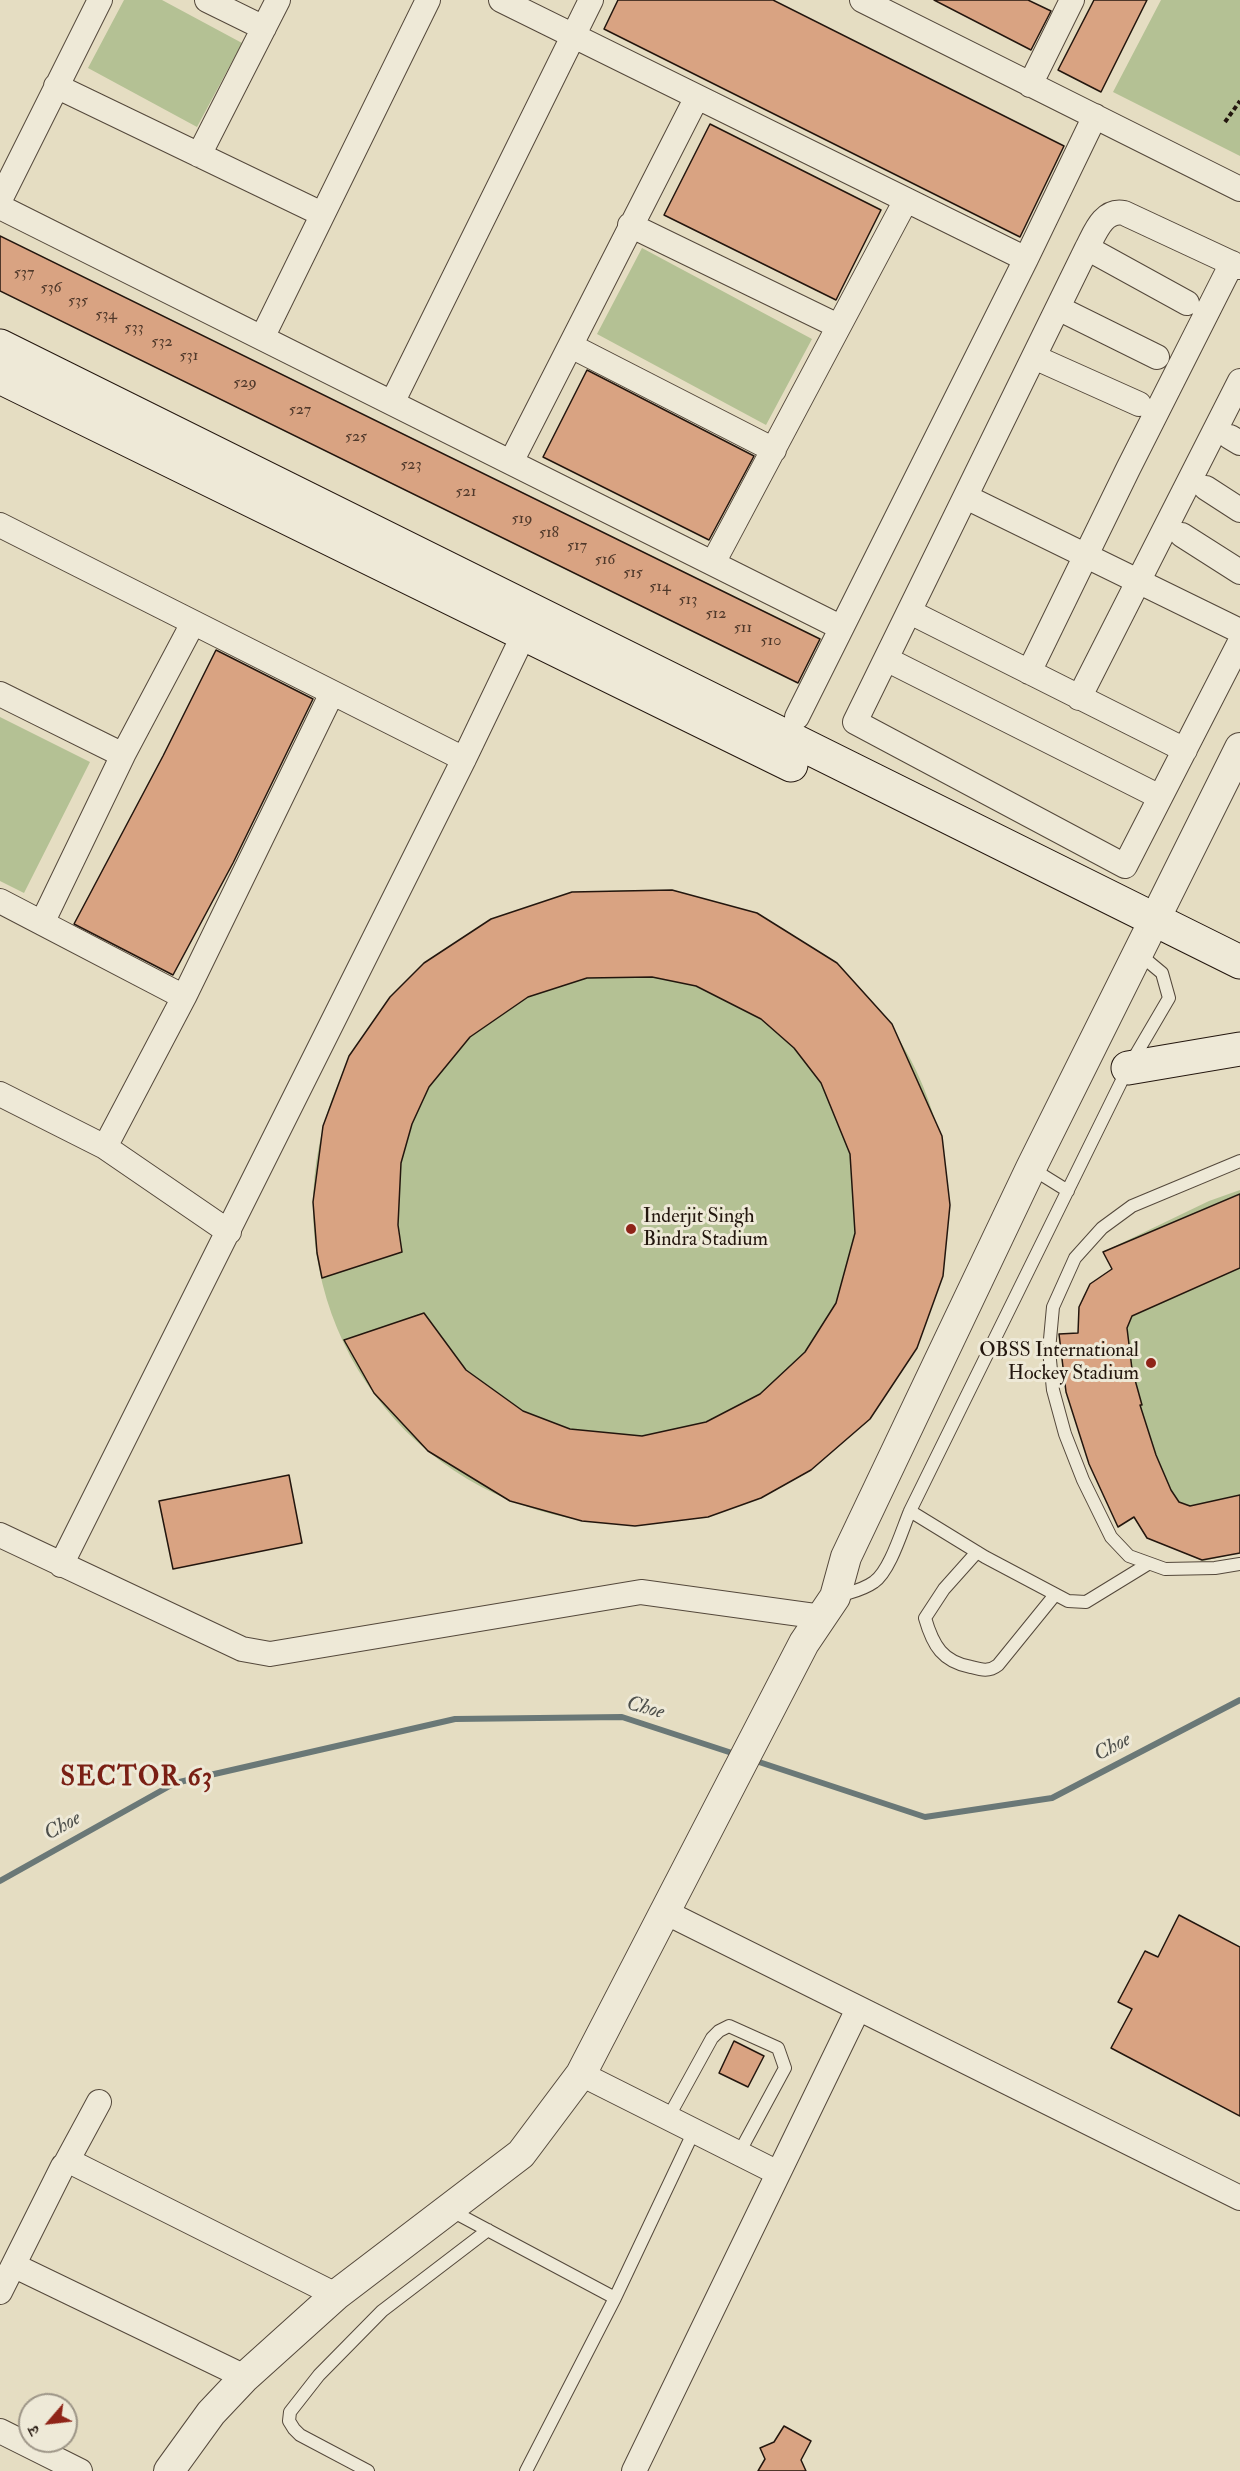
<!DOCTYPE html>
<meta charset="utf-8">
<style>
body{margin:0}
#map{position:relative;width:1240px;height:2471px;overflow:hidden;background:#e5ddc2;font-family:"IM FELL Double Pica","Noto Serif Devanagari",serif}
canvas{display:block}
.north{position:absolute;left:18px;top:2393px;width:60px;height:60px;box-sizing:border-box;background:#eee9d7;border:2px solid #9d9587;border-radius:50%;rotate:242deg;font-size:16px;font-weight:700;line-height:24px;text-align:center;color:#23160e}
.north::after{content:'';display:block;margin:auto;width:21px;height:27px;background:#8f2418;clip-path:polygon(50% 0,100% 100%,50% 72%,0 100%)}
</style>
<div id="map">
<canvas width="1240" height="2471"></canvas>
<div class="north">उ</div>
</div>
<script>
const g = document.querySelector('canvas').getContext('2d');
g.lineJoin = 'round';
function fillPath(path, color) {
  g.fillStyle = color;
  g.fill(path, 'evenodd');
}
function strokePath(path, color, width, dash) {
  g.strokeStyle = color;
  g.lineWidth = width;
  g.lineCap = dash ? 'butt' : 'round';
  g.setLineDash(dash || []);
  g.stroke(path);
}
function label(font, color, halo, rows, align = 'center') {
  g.font = font + ' "IM FELL Double Pica",serif';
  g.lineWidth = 6;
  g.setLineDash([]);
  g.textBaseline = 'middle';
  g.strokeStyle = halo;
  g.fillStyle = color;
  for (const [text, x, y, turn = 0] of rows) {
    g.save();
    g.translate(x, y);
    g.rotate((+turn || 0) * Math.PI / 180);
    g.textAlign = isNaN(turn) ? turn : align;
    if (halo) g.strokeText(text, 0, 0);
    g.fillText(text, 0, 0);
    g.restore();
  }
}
const green = new Path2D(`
 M124,0H162L242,43L197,127L88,68Z
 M1161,0H1240V156L1113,92Z
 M642,248L812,339L766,425L597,334Z
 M0,717L90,762L24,893L0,881Z
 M313 1207a317 317 0 1 1 634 0a317 317 0 1 1-634 0Z
 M1240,1190V1553L1203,1561L1147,1538L1134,1518L1118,1527L1089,1464L1066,1392L1059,1334L1078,1333C1079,1297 1082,1289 1112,1269L1103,1252L1209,1201Z`);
const stream = new Path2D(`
 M753,1760L925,1817L1052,1798L1240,1700
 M0,1881L175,1783L455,1719L622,1717L738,1755`);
const building = new Path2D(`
 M618,0H773L1064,146L1020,237L604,29Z
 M934,0H1028L1051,11L1031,50Z
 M1094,0H1147L1101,92L1058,70Z
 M710,124L881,210L836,300L664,215Z
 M0,236L820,639L798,683L0,291Z
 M587,370L754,456L709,540L543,457Z
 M216,650L313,699L233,863L173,975L74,924L163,756Z
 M672,890L757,913L837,963L892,1024L942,1136L950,1205L943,1276L917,1348L870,1419L811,1470L761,1498L708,1517L635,1526L582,1521L510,1501L428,1451L374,1393L344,1340L424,1313L466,1370L523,1411L570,1429L642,1436L706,1422L760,1394L805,1352L836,1303L855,1233L850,1154L821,1083L794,1048L761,1019L696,986L652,977L587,978L528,997L470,1037L429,1087L412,1124L401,1163L398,1225L402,1252L322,1278L317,1253L313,1202L323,1126L349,1056L390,997L424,963L491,919L572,892Z
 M1240,1194V1268L1132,1316L1127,1328L1132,1369L1142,1405H1140L1156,1455L1171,1490L1179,1502L1190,1506L1240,1495V1553L1202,1560L1147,1538L1134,1517L1118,1527L1089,1464L1066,1392L1059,1334L1078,1333L1079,1307L1090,1284L1112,1269L1103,1252Z
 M289,1475L302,1543L173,1569L159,1501Z
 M1179,1915L1240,1947V2116L1111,2048L1132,2009L1118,2002L1145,1951L1158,1957Z
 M734,2041L764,2056L748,2087L719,2073Z
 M784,2426L811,2441L801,2460L806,2471H758L765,2459L760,2448L774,2442Z`);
const path = new Path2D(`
 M1225,122L1240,101`);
const service = new Path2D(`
 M1240,1161L1132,1206L1102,1228L1075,1258L1053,1307L1049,1350L1053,1390L1065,1434L1083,1480L1111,1537L1129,1556L1165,1569L1215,1568L1240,1564
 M1031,1168L1068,1191
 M910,1511L985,1557L1068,1601L1086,1602L1148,1564
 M977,1552L944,1589L925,1618C933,1646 943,1662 971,1667C982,1670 989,1672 998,1665L1054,1596
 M839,1596C851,1592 863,1590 874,1582C890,1571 902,1530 910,1511L1128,1068L1169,998L1162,973L1138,953
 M668,2118L712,2038L719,2031L729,2026L778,2048L785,2068L739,2153
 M450,2210L615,2298
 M368,2471L300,2435L294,2429L289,2421L290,2412L319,2375L382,2311L488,2230
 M526,2471L615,2298L694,2131`);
const minor = new Path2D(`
 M207,0L264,28
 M501,0L1026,259
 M862,0L1240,189
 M1030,85L1072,0
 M56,86L322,214
 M199,155L278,0
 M0,200L100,0
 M0,207L840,627
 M630,225L838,326
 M1087,248L1187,303
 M1240,267L1124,213C1103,209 1095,233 1087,248L855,722L1125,866L1240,642
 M1058,308L1157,357
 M262,338L428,0
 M571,346L774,450
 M1034,357L1139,404
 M392,403L591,0
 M1230,437L1240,443
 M511,462L697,97
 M1206,488L1240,510
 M966,497L1240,631
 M0,525L464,759
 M1182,535L1240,572
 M713,563L906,200
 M910,612L1185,750
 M886,659L1160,797
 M1029,672L1128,469L1232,263
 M0,694L123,755
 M1079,698L1240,381
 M797,717L1026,259L1095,116
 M0,901L184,997
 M42,923L123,755L193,623
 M0,1094L105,1147L229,1232
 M105,1147L184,997L332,693
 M0,1535L242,1649L270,1654L641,1592L822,1617
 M61,1565L464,759L524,634
 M665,1912L1240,2198
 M581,2074L778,2173
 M66,2163L99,2102
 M15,2266L245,2377
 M0,2292L63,2166L71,2162L336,2295
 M0,2431L80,2471
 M634,2471L858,2009`);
const tertiary = new Path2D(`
 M169,2471L211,2413L245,2377L336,2295L521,2154L581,2074L804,1643L835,1597L846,1557L1031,1168L1240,748`);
const secondary = new Path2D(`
 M0,346L1240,962
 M0,377L791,765
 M1128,1068L1240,1049`);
const markers = [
 [631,1229,6,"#8f2418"],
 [1151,1363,6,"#8f2418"]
];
const numberNames = [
 ["537",24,274],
 ["536",51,289],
 ["535",78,302],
 ["534",106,316],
 ["533",134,329],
 ["532",162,343],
 ["531",189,357],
 ["529",245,384],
 ["527",300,411],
 ["525",356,438],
 ["523",411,466],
 ["521",466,493],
 ["519",522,520],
 ["518",549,534],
 ["517",577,547],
 ["516",605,561],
 ["515",633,574],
 ["514",660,588],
 ["513",688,601],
 ["512",716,615],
 ["511",743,629],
 ["510",771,642]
];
const poiNames = [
 ["Inderjit Singh",643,1218],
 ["Bindra Stadium",643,1241],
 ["OBSS International",1139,1352,"right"],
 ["Hockey Stadium",1139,1375,"right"]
];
const waterNames = [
 ["Choe",645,1709,15],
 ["Choe",1113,1748,-28],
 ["Choe",63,1827,-29]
];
const districtNames = [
 ["SECTOR 63",137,1779]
];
fillPath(green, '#b4c194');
strokePath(stream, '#6a7877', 6);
fillPath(building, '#d9a382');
strokePath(building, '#23160e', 1.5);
strokePath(service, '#54483b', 14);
strokePath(minor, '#54483b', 26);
strokePath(tertiary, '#54483b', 32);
strokePath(secondary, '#23160e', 35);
strokePath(path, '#23160e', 4, [4.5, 3]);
strokePath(service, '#eee9d7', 12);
strokePath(minor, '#eee9d7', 24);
strokePath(tertiary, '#eee9d7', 30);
strokePath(secondary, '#eee9d7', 33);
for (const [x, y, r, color] of markers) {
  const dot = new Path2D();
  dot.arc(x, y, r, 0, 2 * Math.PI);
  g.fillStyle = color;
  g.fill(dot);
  strokePath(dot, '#eee9d7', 2);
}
label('16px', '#50392b', null, numberNames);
label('20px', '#23160e', '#eee9d7', poiNames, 'left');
label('italic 21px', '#4d4f4b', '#eee9d7', waterNames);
g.letterSpacing = '1.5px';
label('bold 26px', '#7a1f14', '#eee9d7', districtNames);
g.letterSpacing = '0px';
</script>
